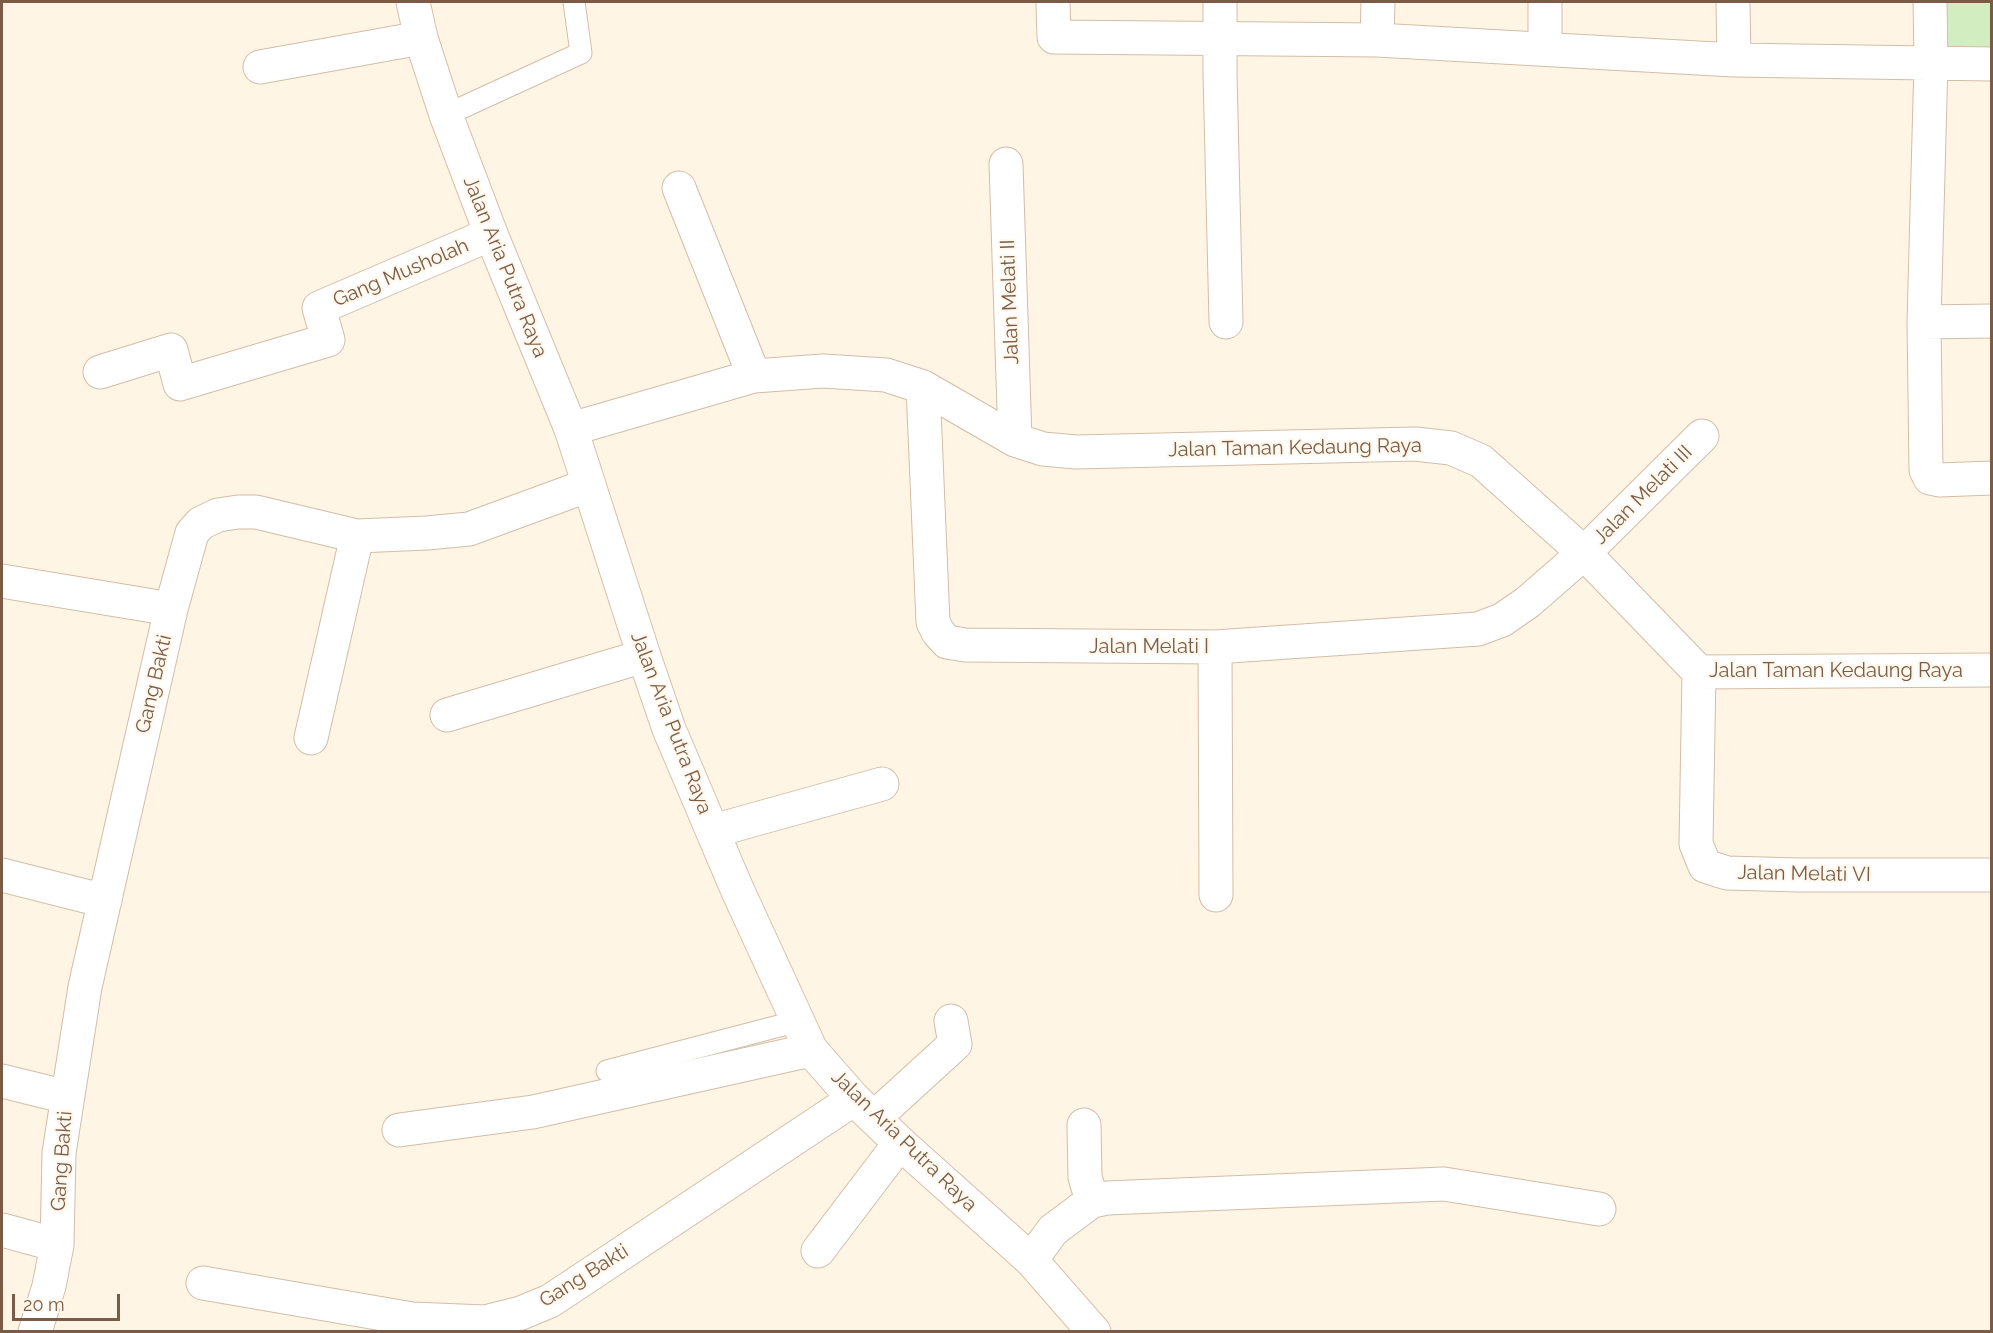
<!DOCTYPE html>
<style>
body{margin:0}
#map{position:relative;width:1993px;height:1333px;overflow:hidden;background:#fff5e4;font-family:Raleway,sans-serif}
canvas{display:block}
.frame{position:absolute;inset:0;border:3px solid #7b5b46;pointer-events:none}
.scale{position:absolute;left:12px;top:1294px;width:108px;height:27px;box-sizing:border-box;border:3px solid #7b5b46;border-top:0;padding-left:8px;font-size:18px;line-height:21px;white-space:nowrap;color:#7b5b46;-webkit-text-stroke:4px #fff8ed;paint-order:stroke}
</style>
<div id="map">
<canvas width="1993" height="1333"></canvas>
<div class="frame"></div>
<div class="scale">20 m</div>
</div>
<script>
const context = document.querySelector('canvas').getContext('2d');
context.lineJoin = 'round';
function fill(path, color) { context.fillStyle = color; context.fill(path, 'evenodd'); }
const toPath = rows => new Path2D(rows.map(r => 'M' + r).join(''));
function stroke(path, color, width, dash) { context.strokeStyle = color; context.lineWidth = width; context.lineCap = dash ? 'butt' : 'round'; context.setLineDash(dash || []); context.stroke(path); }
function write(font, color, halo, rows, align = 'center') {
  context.font = font + ' Raleway,sans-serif'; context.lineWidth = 4.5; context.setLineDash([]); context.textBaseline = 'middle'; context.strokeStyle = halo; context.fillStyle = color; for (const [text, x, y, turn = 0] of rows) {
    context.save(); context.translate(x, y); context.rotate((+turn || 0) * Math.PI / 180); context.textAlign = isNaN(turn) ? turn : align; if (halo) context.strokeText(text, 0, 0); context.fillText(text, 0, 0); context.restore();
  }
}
const green = toPath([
 [1930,2,1991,2,1991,64,1931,62]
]);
const lane = toPath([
 [446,115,581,53,574,2],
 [607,1071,798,1021]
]);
const street = toPath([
 [1053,2,1054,37,1377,40,1734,60,1992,64],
 [1220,2,1220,74,1226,322],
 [1733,2,1734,60],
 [1930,2,1931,62,1924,322,1926,470,1930,478,1939,480,1992,478],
 [1377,40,1378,2],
 [1545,48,1545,2],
 [260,67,421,38],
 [1006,164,1015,440],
 [679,188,754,376],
 [1924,322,1992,321],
 [100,372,171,350,180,384,328,340,319,308,491,234],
 [923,387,933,622,938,632,947,642,965,645,1215,647,1478,629,1502,620,1528,602,1584,553,1702,436],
 [571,429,754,376,823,371,886,375,923,387,1015,440,1043,449,1076,452,1415,444,1451,448,1481,461,1584,553,1699,672,1992,670],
 [2,581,171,609],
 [1215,647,1216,895],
 [1699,672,1696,844,1705,866,1727,873,1799,875,1992,875],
 [447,715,644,656],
 [311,738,357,536],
 [713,831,882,784],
 [2,875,105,901],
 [2,1081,67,1097],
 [874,1118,955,1044,951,1021],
 [1084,1125,1085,1177,1092,1201],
 [399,1130,533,1112,811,1050],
 [2,1230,57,1245],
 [818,1251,900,1143],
 [1031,1260,1053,1230,1092,1201,1107,1198,1444,1184,1599,1209],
 [203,1283,412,1319,485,1322,521,1313,550,1301,854,1099],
 [35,1332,49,1286,57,1245,59,1153,85,987,171,609,192,533,201,523,218,515,238,512,256,512,357,536,427,533,469,529,589,485]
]);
const secondary = toPath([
 [413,2,421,38,446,115,491,234,571,429,644,656,669,729,737,889,811,1050,854,1099,900,1143,1031,1260,1094,1332]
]);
const streetNames = [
 ["Jalan Aria Putra Raya",505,267,68],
 ["Gang Musholah",401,273,-23],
 ["Jalan Melati II",1010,302,-92],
 ["Jalan Taman Kedaung Raya",1295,448,-1],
 ["Jalan Melati III",1643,495,-45],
 ["Jalan Melati I",1149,647],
 ["Jalan Taman Kedaung Raya",1836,671],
 ["Gang Bakti",154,684,-77],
 ["Jalan Aria Putra Raya",671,723,69],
 ["Jalan Melati VI",1804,874,1],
 ["Jalan Aria Putra Raya",904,1141,44],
 ["Gang Bakti",62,1161,-86],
 ["Gang Bakti",584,1276,-32]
];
fill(green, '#d2eec1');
stroke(lane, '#d2bda8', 23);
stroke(street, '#d2bda8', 35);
stroke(secondary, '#d8bfa8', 35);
stroke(lane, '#fff', 21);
stroke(street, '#fff', 33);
stroke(secondary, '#fff', 33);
write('20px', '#7b5b46', '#fff8ed', streetNames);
</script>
